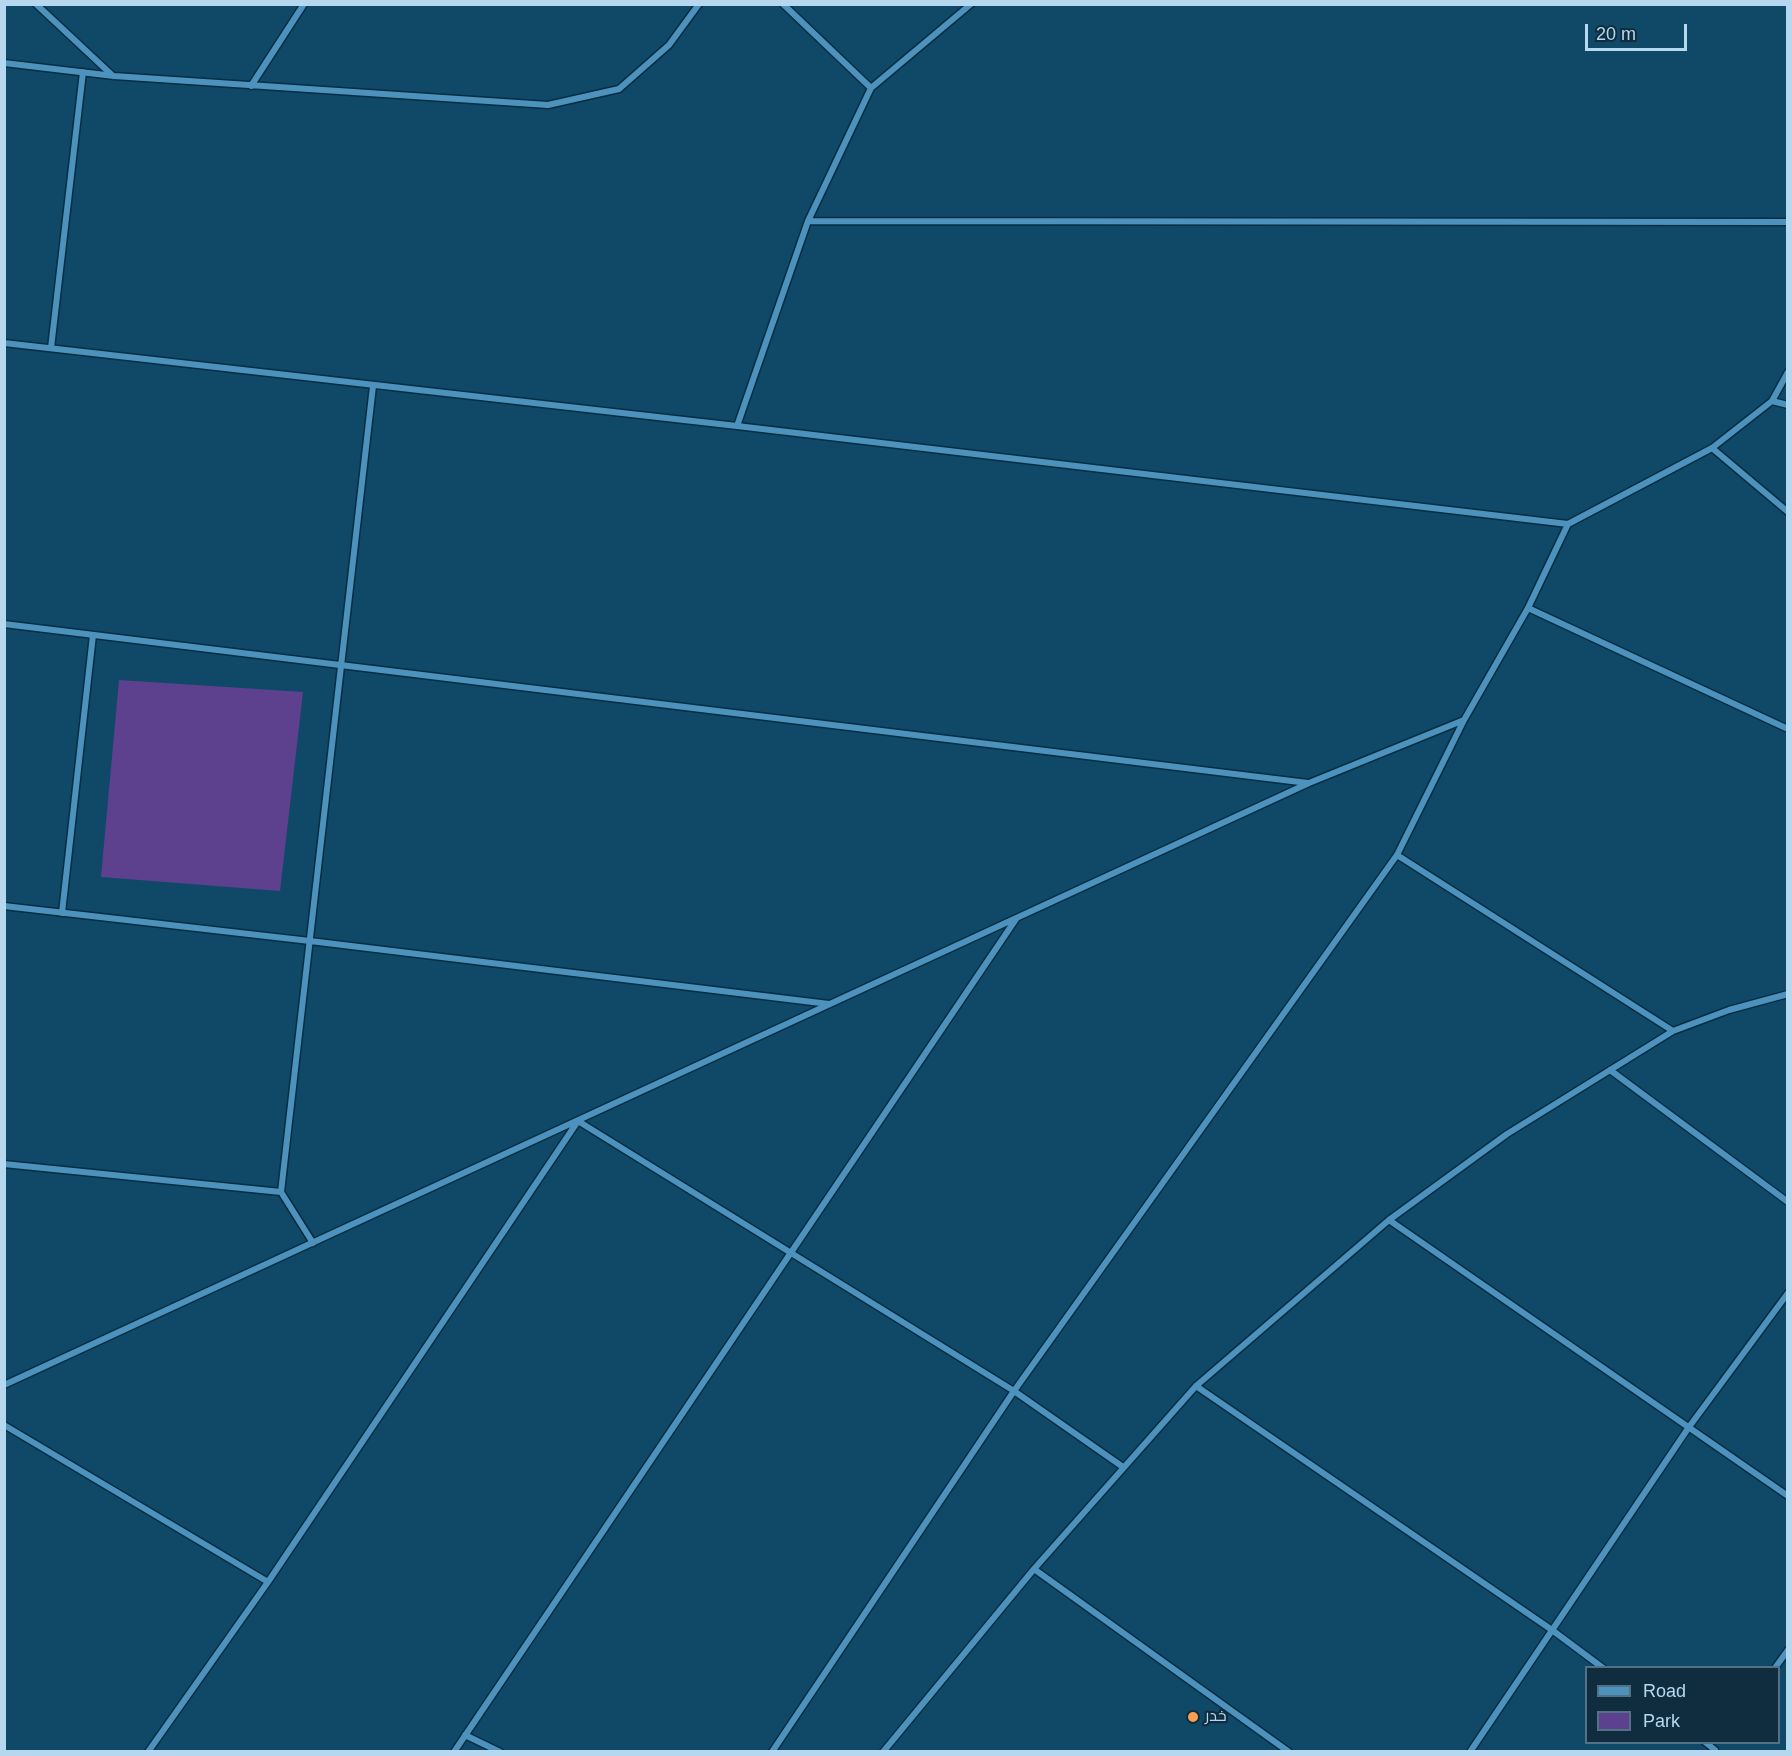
<!DOCTYPE html>
<meta charset="utf-8">
<style>
body{margin:0}
#map{position:relative;width:1792px;height:1756px;overflow:hidden;background:#104967;font-family:Helvetica,sans-serif}
canvas{display:block}
.frame{position:absolute;inset:0;border:6px solid #b6d8ef;pointer-events:none}
.legend{position:absolute;left:1585px;top:1666px;width:195px;height:78px;box-sizing:border-box;background:#102d3f;border:2px solid #527185;margin:0;padding:8px 10px;list-style:none;font-size:18px;color:#b6d8ef}
.legend li{display:flex;align-items:center;gap:12px;height:30px}
.legend b{width:30px;border:2px solid #527185}
.scale{position:absolute;left:1585px;top:24px;width:102px;height:27px;box-sizing:border-box;border:3px solid #b6d8ef;border-top:0;padding-left:8px;font-size:18px;line-height:21px;white-space:nowrap;color:#b6d8ef;-webkit-text-stroke:4px #102d3f;paint-order:stroke}
</style>
<div id="map">
<canvas width="1792" height="1756"></canvas>
<div class="frame"></div>
<ul class="legend">
<li><b style="height:8px;background:#4d92bd"></b>Road</li>
<li><b style="height:16px;background:#5d418f"></b>Park</li>
</ul>
<div class="scale">20 m</div>
</div>
<script>
const context = document.querySelector('canvas').getContext('2d');
context.lineJoin = 'round';
function fill(path, color) { context.fillStyle = color; context.fill(path, 'evenodd'); }
const toPath = rows => new Path2D(rows.map(r => 'M' + r).join(''));
function stroke(path, color, width, dash) { context.strokeStyle = color; context.lineWidth = width; context.lineCap = dash ? 'butt' : 'round'; context.setLineDash(dash || []); context.stroke(path); }
function write(font, color, halo, rows, align = 'center') {
  context.font = font + ' Helvetica,Cairo,sans-serif'; context.lineWidth = 4.5; context.setLineDash([]); context.textBaseline = 'middle'; context.strokeStyle = halo; context.fillStyle = color; for (const [text, x, y, turn = 0] of rows) {
    context.save(); context.translate(x, y); context.rotate((+turn || 0) * Math.PI / 180); context.textAlign = isNaN(turn) ? turn : align; if (halo) context.strokeText(text, 0, 0); context.fillText(text, 0, 0); context.restore();
  }
}
const green = toPath([
 [119,680,303,692,280,891,101,877]
]);
const street = toPath([
 [36,4,113,76],
 [783,4,871,88],
 [4,63,114,76,548,105,619,89,669,45,699,4],
 [251,86,304,4],
 [808,221,1788,222],
 [4,343,737,426,1568,524,1712,448,1772,401,1788,372],
 [51,348,83,72],
 [1772,401,1788,405],
 [737,426,808,221,871,88,971,4],
 [1712,448,1788,512],
 [1528,608,1788,729],
 [4,624,1308,783],
 [1397,855,1673,1031],
 [4,906,310,941,829,1004],
 [62,913,93,635],
 [1610,1070,1788,1202],
 [4,1164,281,1192],
 [1389,1220,1788,1496],
 [313,1243,281,1192,373,386],
 [4,1385,1309,783,1464,720],
 [1196,1386,1552,1630,1603,1668],
 [4,1425,268,1582],
 [1034,1569,1289,1752],
 [1775,1668,1788,1650],
 [465,1735,500,1752],
 [1705,1742,1715,1750],
 [148,1752,268,1582,578,1121,1014,1391,1123,1467],
 [454,1752,1016,919],
 [772,1752,1014,1391,1397,855,1464,720,1528,608,1568,524],
 [883,1752,1034,1569,1196,1386,1389,1220,1507,1134,1673,1031,1729,1010,1788,994],
 [1470,1752,1689,1427,1788,1293]
]);
const markers = [
 [1193,1717,6,"#fb9e51"]
];
const poiNames = [
 ["خدر",1205,1717]
];
fill(green, '#5d418f');
stroke(street, '#062e43', 9);
stroke(street, '#4d92bd', 6);
for (const [x, y, r, color] of markers) { const dot = new Path2D(); dot.arc(x, y, r, 0, 2 * Math.PI); context.fillStyle = color; context.fill(dot); stroke(dot, '#102d3f', 2); }
write('16px', '#b6d8ef', '#102d3f', poiNames, 'left');
</script>
